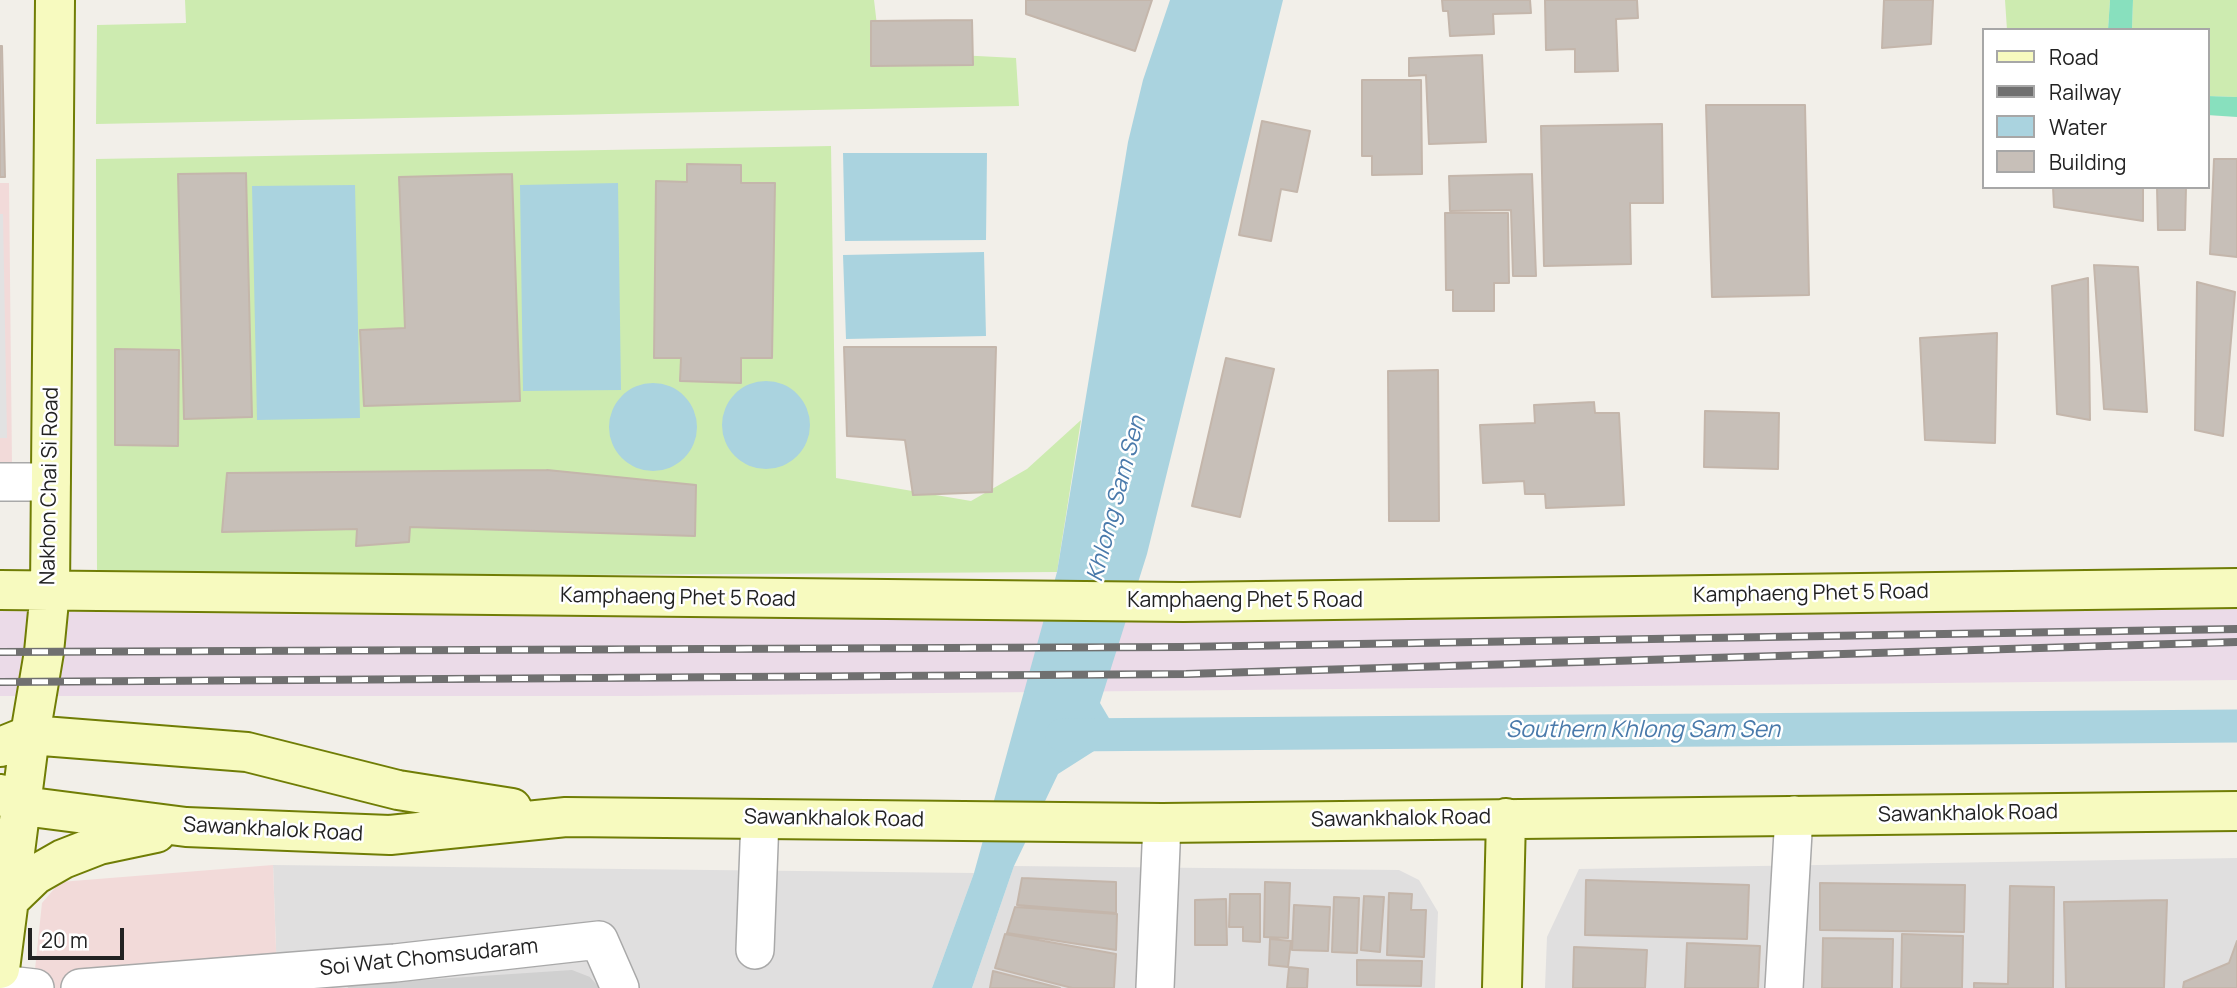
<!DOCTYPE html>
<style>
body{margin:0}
#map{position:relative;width:2237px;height:988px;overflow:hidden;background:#f2efe9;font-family:Manrope,sans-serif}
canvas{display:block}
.legend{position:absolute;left:1982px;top:28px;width:228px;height:161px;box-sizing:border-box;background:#fff;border:2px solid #a7a7a7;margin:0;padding:9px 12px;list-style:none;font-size:21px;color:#222}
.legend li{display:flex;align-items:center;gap:14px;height:35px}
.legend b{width:35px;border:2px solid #a7a7a7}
.scale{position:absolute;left:28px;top:928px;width:96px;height:32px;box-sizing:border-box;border:4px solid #222;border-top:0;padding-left:9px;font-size:21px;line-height:24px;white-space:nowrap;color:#222;-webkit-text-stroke:5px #fff;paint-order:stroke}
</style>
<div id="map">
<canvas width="2237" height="988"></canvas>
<ul class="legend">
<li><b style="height:9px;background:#f7fabf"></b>Road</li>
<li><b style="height:9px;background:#707070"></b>Railway</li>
<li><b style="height:19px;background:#aad3df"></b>Water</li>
<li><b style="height:19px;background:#c7bfb8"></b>Building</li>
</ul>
<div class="scale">20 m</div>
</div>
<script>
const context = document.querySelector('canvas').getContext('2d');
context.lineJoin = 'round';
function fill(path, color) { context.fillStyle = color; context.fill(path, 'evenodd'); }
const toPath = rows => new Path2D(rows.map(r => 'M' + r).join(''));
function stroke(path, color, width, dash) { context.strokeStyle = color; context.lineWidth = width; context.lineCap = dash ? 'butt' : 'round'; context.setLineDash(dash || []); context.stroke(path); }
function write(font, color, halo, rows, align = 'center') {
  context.font = font + ' Manrope,sans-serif'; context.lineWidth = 5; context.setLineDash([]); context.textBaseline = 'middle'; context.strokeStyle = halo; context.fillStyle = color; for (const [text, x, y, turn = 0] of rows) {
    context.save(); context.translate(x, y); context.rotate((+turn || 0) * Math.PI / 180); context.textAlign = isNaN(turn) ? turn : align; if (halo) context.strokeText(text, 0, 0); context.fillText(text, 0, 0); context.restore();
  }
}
const residential = toPath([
 [2237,858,2237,988,1545,988,1547,937,1579,869],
 [273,865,974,873,932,988,600,988,590,977,346,986,348,988,193,988,277,976],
 [1014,866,1399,870,1419,880,1438,912,1435,988,972,988]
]);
const commercial = toPath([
 [0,183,9,183,12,465,0,466],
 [273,865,277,977,193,988,33,988,42,903,60,882]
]);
const industrial = toPath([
 [2237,603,2237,680,639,696,0,696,0,611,343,615]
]);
const religious = toPath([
 [572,970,590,977,600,988,348,988,346,985]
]);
const grass = toPath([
 [185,0,874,0,880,51,1016,58,1019,106,96,124,97,25,186,23],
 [2005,0,2110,0,2108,30,2007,30],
 [2133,0,2237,0,2237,97,2207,96,2207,30,2132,30],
 [831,146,836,478,971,501,1027,469,1081,420,1057,572,97,578,96,159]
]);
const pitch = toPath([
 [2110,0,2133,0,2132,30,2108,30],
 [2207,96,2237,97,2237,117,2207,115]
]);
const parking = toPath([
 [0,214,3,214,7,438,0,438]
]);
const water = toPath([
 [1170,0,1283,0,1147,554,1100,703,1113,725,1102,746,1058,774,1014,866,972,988,932,988,974,873,1057,572,1128,142,1143,80],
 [987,153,986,240,845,241,843,153],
 [618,183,621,390,523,391,520,185],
 [355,185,360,418,257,420,252,186],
 [984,252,986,336,846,339,843,255],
 '722 425a44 44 0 1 1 88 0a44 44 0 1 1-88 0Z',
 '609 427a44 44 0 1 1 88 0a44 44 0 1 1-88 0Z'
]);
const canal = toPath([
 [1062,735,2237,726]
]);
const building = toPath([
 [1026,0,1152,0,1135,51,1026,14,1026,0],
 [1442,0,1530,0,1531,13,1493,14,1494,34,1450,36,1448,11,1443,11,1442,0],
 [1545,0,1637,0,1638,18,1616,19,1618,71,1575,72,1575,49,1546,50,1545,0],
 [1884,0,1933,0,1931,44,1882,48,1884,0],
 [972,20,973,65,871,66,871,21,972,20],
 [0,46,2,46,5,177,0,177,0,46],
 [1482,55,1486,142,1429,144,1426,75,1409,76,1409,58,1482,55],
 [1362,80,1421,80,1422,174,1372,175,1372,156,1362,156,1362,80],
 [1706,105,1805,105,1809,295,1712,297,1706,105],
 [1262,121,1310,131,1297,192,1281,189,1271,241,1239,235,1262,121],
 [1662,124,1663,203,1630,203,1631,264,1544,266,1541,126,1662,124],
 [2214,159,2237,159,2237,257,2210,254,2214,159],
 [687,164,741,165,741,183,775,183,772,358,741,358,741,383,680,381,681,358,654,358,656,181,687,182,687,164],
 [246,173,252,417,184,419,178,174,246,173],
 [512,174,520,401,364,406,360,330,405,328,399,177,512,174],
 [1532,174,1536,276,1513,276,1511,210,1450,211,1449,176,1532,174],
 [2053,187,2143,187,2143,221,2054,207,2053,187],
 [2157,187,2186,187,2185,230,2158,230,2157,187],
 [1445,213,1508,213,1509,283,1494,283,1494,311,1453,311,1453,290,1446,290,1445,213],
 [2094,265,2138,267,2147,412,2104,409,2094,265],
 [2088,278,2090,420,2057,414,2052,286,2088,278],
 [2197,282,2235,292,2223,436,2195,430,2197,282],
 [1997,333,1995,443,1925,440,1920,338,1997,333],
 [844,347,996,347,992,492,913,495,905,440,847,436,844,347],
 [115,349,179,350,178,446,115,445,115,349],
 [1226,358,1274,369,1240,517,1192,506,1226,358],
 [1438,370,1439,521,1389,521,1388,371,1438,370],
 [1594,402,1595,413,1619,413,1624,505,1546,508,1545,494,1525,494,1524,481,1483,483,1480,425,1535,423,1534,405,1594,402],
 [1705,411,1779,413,1778,469,1704,467,1705,411],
 [547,470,696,485,695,536,410,527,409,542,356,546,357,529,222,532,227,473,547,470],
 [1022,878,1116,882,1116,913,1017,905,1022,878],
 [1586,880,1749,885,1747,939,1585,935,1586,880],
 [1265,882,1290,883,1288,938,1264,937,1265,882],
 [1820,883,1965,885,1964,932,1820,930,1820,883],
 [2010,886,2054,887,2053,988,1974,988,1974,983,2008,984,2010,886],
 [1389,893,1412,894,1411,910,1426,910,1424,957,1387,955,1389,893],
 [1230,894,1260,894,1260,942,1243,941,1243,927,1229,927,1230,894],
 [1364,896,1384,897,1380,952,1361,950,1364,896],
 [1334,897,1359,898,1357,953,1332,952,1334,897],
 [1226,899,1227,945,1195,945,1195,900,1226,899],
 [2167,900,2164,988,2066,988,2064,902,2167,900],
 [1294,905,1330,907,1328,951,1292,950,1294,905],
 [1015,907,1117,914,1116,950,1007,933,1015,907],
 [1005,934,1116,954,1114,988,1072,988,995,968,1005,934],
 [1902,934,1963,936,1962,988,1901,988,1902,934],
 [1823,938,1893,939,1892,988,1822,988,1823,938],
 [1270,939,1291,941,1288,967,1269,965,1270,939],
 [2237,941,2237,988,2183,988,2184,982,2229,963,2237,941],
 [1687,943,1760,946,1758,988,1685,988,1687,943],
 [1574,947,1647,950,1645,988,1573,988,1574,947],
 [1357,960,1422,961,1421,986,1357,985,1357,960],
 [1289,967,1308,969,1307,988,1287,988,1289,967],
 [993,971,1060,988,990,988,993,971]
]);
const street = toPath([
 [0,482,51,482],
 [755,950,760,819],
 [0,984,35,988],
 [80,988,395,963,599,940,620,988],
 [1155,988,1162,823],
 [1784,988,1794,815]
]);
const secondary = toPath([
 [0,590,1183,602,2237,588],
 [0,747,30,735,247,752,398,790,512,808],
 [0,794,23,806,186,827,390,835,566,817,1162,823,2237,811],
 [9,900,35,875,63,859,99,845,156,833],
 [0,969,30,735,44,652,50,591,55,0],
 [1502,988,1506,818]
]);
const rail = toPath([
 [0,652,1182,647,2237,629],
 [0,682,1186,674,2237,642]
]);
const streetNames = [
 ["Nakhon Chai Si Road",50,486,-89],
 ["Kamphaeng Phet 5 Road",1811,594,-1],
 ["Kamphaeng Phet 5 Road",678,598,1],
 ["Kamphaeng Phet 5 Road",1245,601],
 ["Sawankhalok Road",1968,814,-1],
 ["Sawankhalok Road",834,819,1],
 ["Sawankhalok Road",1401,819,-1],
 ["Sawankhalok Road",273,830,3],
 ["Soi Wat Chomsudaram",429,958,-6]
];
const waterNames = [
 ["Khlong Sam Sen",1117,499,-75],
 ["Southern Khlong Sam Sen",1643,731]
];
fill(residential, '#e0dfdf');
fill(commercial, '#f2dad9');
fill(industrial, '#ebdbe8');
fill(religious, '#d0d0d0');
fill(grass, '#cdebb0');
fill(pitch, '#88e0be');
fill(parking, '#e2e2e2');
fill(water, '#aad3df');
stroke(canal, '#aad3df', 33);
fill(building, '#c7bfb8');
stroke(building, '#c4b6ab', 2);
stroke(street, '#a9a9a9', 40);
stroke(secondary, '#707d05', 42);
stroke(street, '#fff', 37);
stroke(secondary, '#f7fabf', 38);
stroke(rail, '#707070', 8);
stroke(rail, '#fff', 5, [16]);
write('21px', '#222', '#fff', streetNames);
write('italic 23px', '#4a7aab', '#fff', waterNames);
</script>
